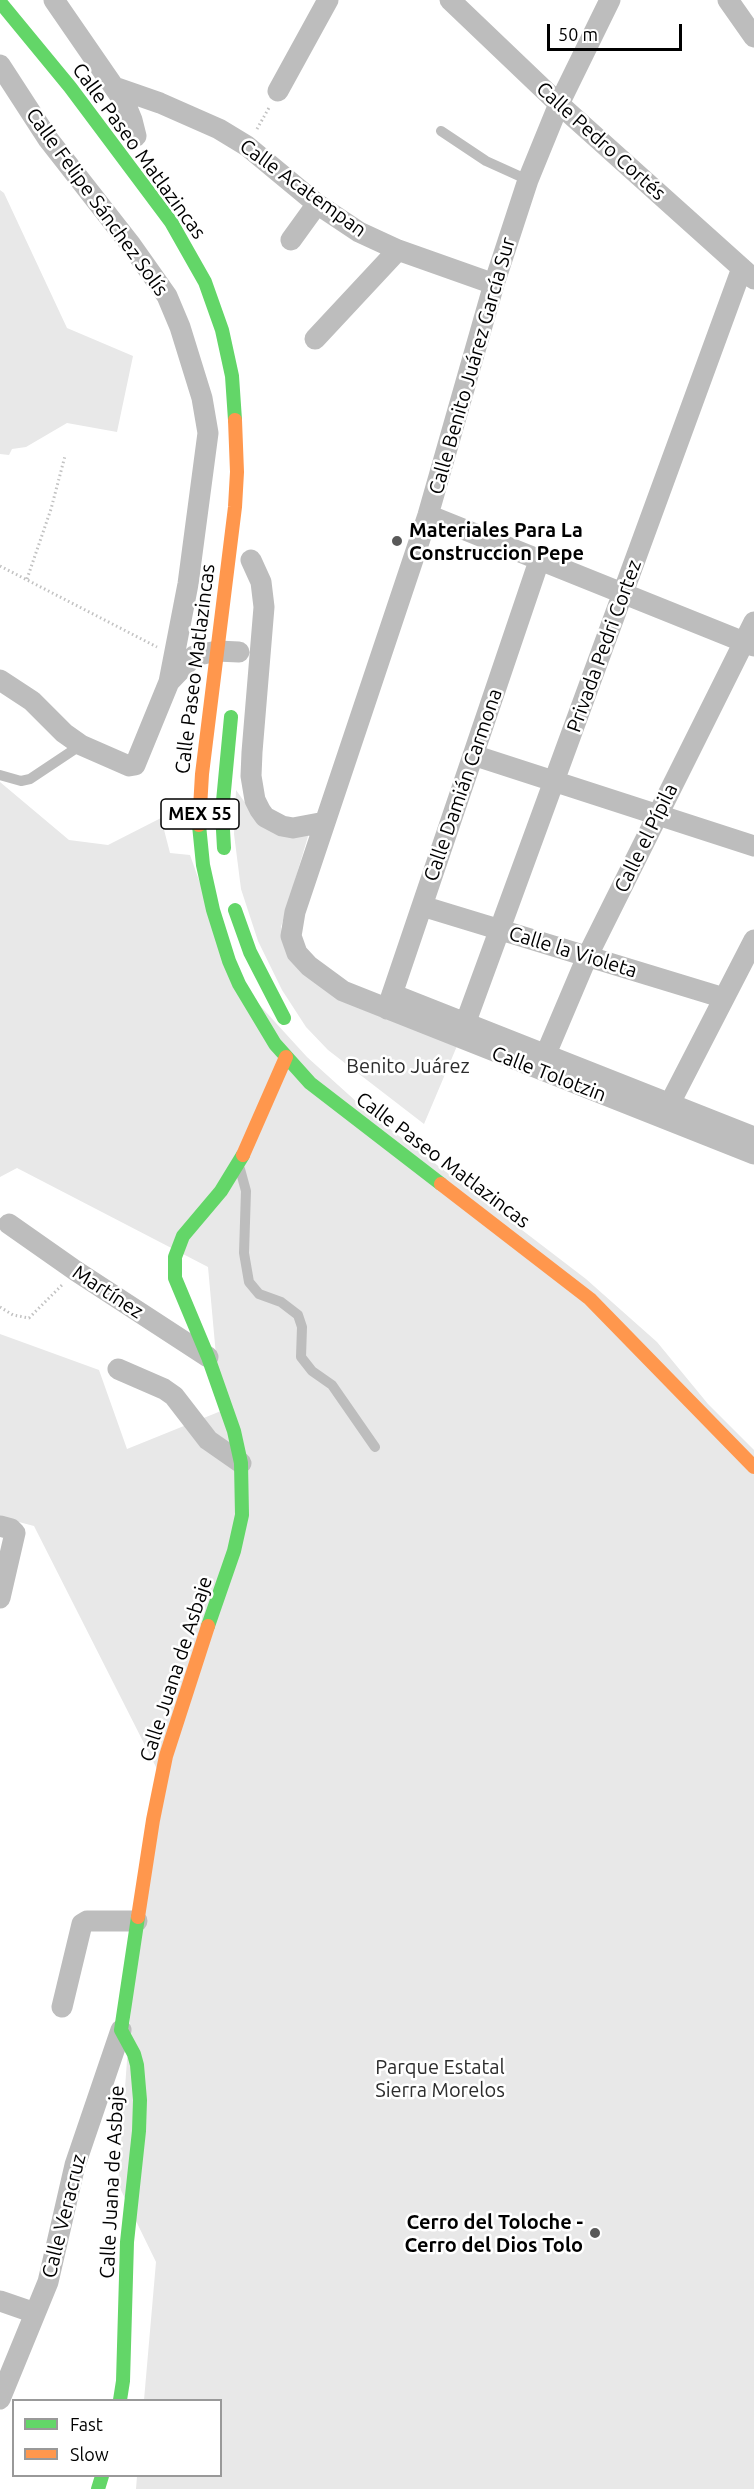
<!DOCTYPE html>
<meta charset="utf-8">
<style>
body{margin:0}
#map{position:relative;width:754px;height:2489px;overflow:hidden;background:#fff;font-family:Ubuntu,sans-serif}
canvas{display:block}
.legend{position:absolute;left:12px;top:2399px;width:210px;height:78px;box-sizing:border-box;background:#fff;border:2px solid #999;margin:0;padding:8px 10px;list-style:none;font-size:18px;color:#000}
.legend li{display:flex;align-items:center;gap:12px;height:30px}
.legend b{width:30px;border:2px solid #999}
.scale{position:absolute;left:547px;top:24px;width:135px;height:27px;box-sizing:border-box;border:3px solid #000;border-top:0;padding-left:8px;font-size:18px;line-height:21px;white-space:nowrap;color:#000;-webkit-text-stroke:4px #fff;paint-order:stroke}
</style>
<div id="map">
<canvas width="754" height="2489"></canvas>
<ul class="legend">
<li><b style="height:8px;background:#63d668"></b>Fast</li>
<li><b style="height:8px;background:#ff974d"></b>Slow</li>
</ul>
<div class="scale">50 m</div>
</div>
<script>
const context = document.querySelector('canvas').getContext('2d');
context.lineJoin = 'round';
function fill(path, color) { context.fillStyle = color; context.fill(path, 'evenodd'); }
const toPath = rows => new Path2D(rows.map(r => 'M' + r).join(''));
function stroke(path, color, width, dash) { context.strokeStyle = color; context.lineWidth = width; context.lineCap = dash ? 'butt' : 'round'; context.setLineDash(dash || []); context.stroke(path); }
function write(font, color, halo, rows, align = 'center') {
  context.font = font + ' Ubuntu,sans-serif'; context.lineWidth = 5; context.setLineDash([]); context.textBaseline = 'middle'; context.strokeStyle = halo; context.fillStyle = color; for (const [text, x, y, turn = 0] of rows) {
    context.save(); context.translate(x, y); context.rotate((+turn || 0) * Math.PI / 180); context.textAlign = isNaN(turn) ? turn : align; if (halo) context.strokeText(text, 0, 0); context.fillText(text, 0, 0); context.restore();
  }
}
const green = toPath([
 [0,190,4,193,67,328,133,356,117,432,67,423,26,447,12,449,9,455,0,454],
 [0,782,69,840,108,845,161,818,170,853,190,855,233,976,307,1057,369,1113,586,1279,657,1342,708,1404,754,1450,754,2489,136,2489,137,2476,220,2476,220,2400,144,2400,156,2262,118,2184,137,1923,157,1769,34,1526,0,1517,0,1334,99,1370,127,1449,221,1411,208,1267,17,1168,0,1177],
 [236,790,256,818,273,833,289,835,309,833,281,927,285,946,457,1046,424,1124,328,1050,306,1027,282,990,258,941,241,889,234,834]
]);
const path = toPath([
 [257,129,270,106],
 [0,566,157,647],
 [27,579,51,509,65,456],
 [0,1307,13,1315,29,1318,63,1284]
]);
const lane = toPath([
 [441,131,486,161,528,180],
 [0,775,21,781,30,779,81,745],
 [240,1169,246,1191,244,1253,249,1282,259,1294,281,1302,298,1315,302,1327,301,1357,312,1371,332,1385,375,1447]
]);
const street = toPath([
 [54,0,125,103,132,120,136,136],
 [450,0,559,104,754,279],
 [610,0,559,104,528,180,494,284,428,515,295,912,291,936,297,953,309,966,343,991,754,1154],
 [728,0,754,37],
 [0,65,48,139,131,245,167,296,180,327,202,398,208,433,188,584,169,682,135,765,129,766,81,745,64,733,32,701,0,680],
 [114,87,160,103,219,129,247,146,317,204,359,232,398,250,494,284],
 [278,91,328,0],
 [291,240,317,204],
 [315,339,398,250],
 [428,515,754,646],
 [251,560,261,582,264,607,252,752,251,776,255,800,260,810,265,817,282,826,293,828,325,822],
 [170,681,194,656,217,651,239,652],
 [473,755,754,846],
 [422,906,724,998],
 [392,994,754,1137],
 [387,1009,539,561],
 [465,1024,742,268],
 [545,1056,587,957,754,622],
 [669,1105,754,940],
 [9,1224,76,1271,208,1357],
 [118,1369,164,1389,174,1396,208,1440,241,1463],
 [0,1526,11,1529,15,1533,0,1598],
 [62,2007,82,1924,87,1921,137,1921],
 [0,2301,35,2313],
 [0,2399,48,2282,75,2165,121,2030]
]);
const fast = toPath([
 [0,2,70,87,171,222,205,282,222,330,232,376,235,420],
 [199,825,203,865,213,910,229,961,239,984,275,1044,310,1083,441,1184],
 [224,848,222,812,231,717],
 [235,910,250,952,284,1018],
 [208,1626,234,1551,242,1515,241,1463,234,1431,208,1357,175,1278,175,1257,183,1236,221,1191,243,1155],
 [120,2400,123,2381,127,2242,139,2131,140,2100,137,2065,134,2054,121,2030,138,1917],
 [98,2489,102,2476]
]);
const slow = toPath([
 [199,825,202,774,235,507,237,472,235,420],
 [243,1155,286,1057],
 [441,1184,590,1299,754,1467],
 [138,1917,153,1820,166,1756,208,1626]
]);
const markers = [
 [397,541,6,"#595959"],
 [595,2233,6,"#595959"]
];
const shields = [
 [200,814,78]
];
const shieldNames = [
 ["MEX 55",200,814]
];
const streetNames = [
 ["Calle Pedro Cortés",601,141,42],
 ["Calle Paseo Matlazincas",139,151,54],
 ["Calle Acatempan",303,188,36],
 ["Calle Felipe Sánchez Solís",97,202,54],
 ["Calle Benito Juárez García Sur",472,366,-74],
 ["Privada Pedri Cortez",604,646,-70],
 ["Calle Paseo Matlazincas",195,669,-83],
 ["Calle Damián Carmona",463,785,-71],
 ["Calle el Pípila",646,838,-64],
 ["Calle la Violeta",573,952,17],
 ["Calle Tolotzin",549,1074,21],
 ["Calle Paseo Matlazincas",443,1160,37],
 ["Martínez",108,1292,33],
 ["Calle Juana de Asbaje",176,1669,-72],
 ["Calle Juana de Asbaje",112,2182,-87],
 ["Calle Veracruz",64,2216,-76]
];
const poiNames = [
 ["Materiales Para La",409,530],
 ["Construccion Pepe",409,553],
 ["Cerro del Toloche -",583,2222,"right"],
 ["Cerro del Dios Tolo",583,2245,"right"]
];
const parkNames = [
 ["Benito Juárez",408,1066],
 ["Parque Estatal",440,2067],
 ["Sierra Morelos",440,2090]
];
fill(green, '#e8e8e8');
stroke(path, '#c2c2c2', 3, [1.5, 3]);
stroke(lane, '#bdbdbd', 10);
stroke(street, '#bdbdbd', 21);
stroke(fast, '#63d668', 14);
stroke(slow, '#ff974d', 14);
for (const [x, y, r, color] of markers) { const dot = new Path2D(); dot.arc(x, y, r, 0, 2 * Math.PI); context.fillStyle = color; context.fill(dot); stroke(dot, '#fff', 2); }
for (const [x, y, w] of shields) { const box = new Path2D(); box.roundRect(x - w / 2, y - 15, w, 30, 4.5); context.fillStyle = '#fff'; context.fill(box); stroke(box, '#000', 1.5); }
write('bold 18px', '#000', null, shieldNames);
write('20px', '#000', '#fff', streetNames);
write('bold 20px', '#000', '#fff', poiNames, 'left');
write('20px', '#2c2c2c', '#fff', parkNames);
</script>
